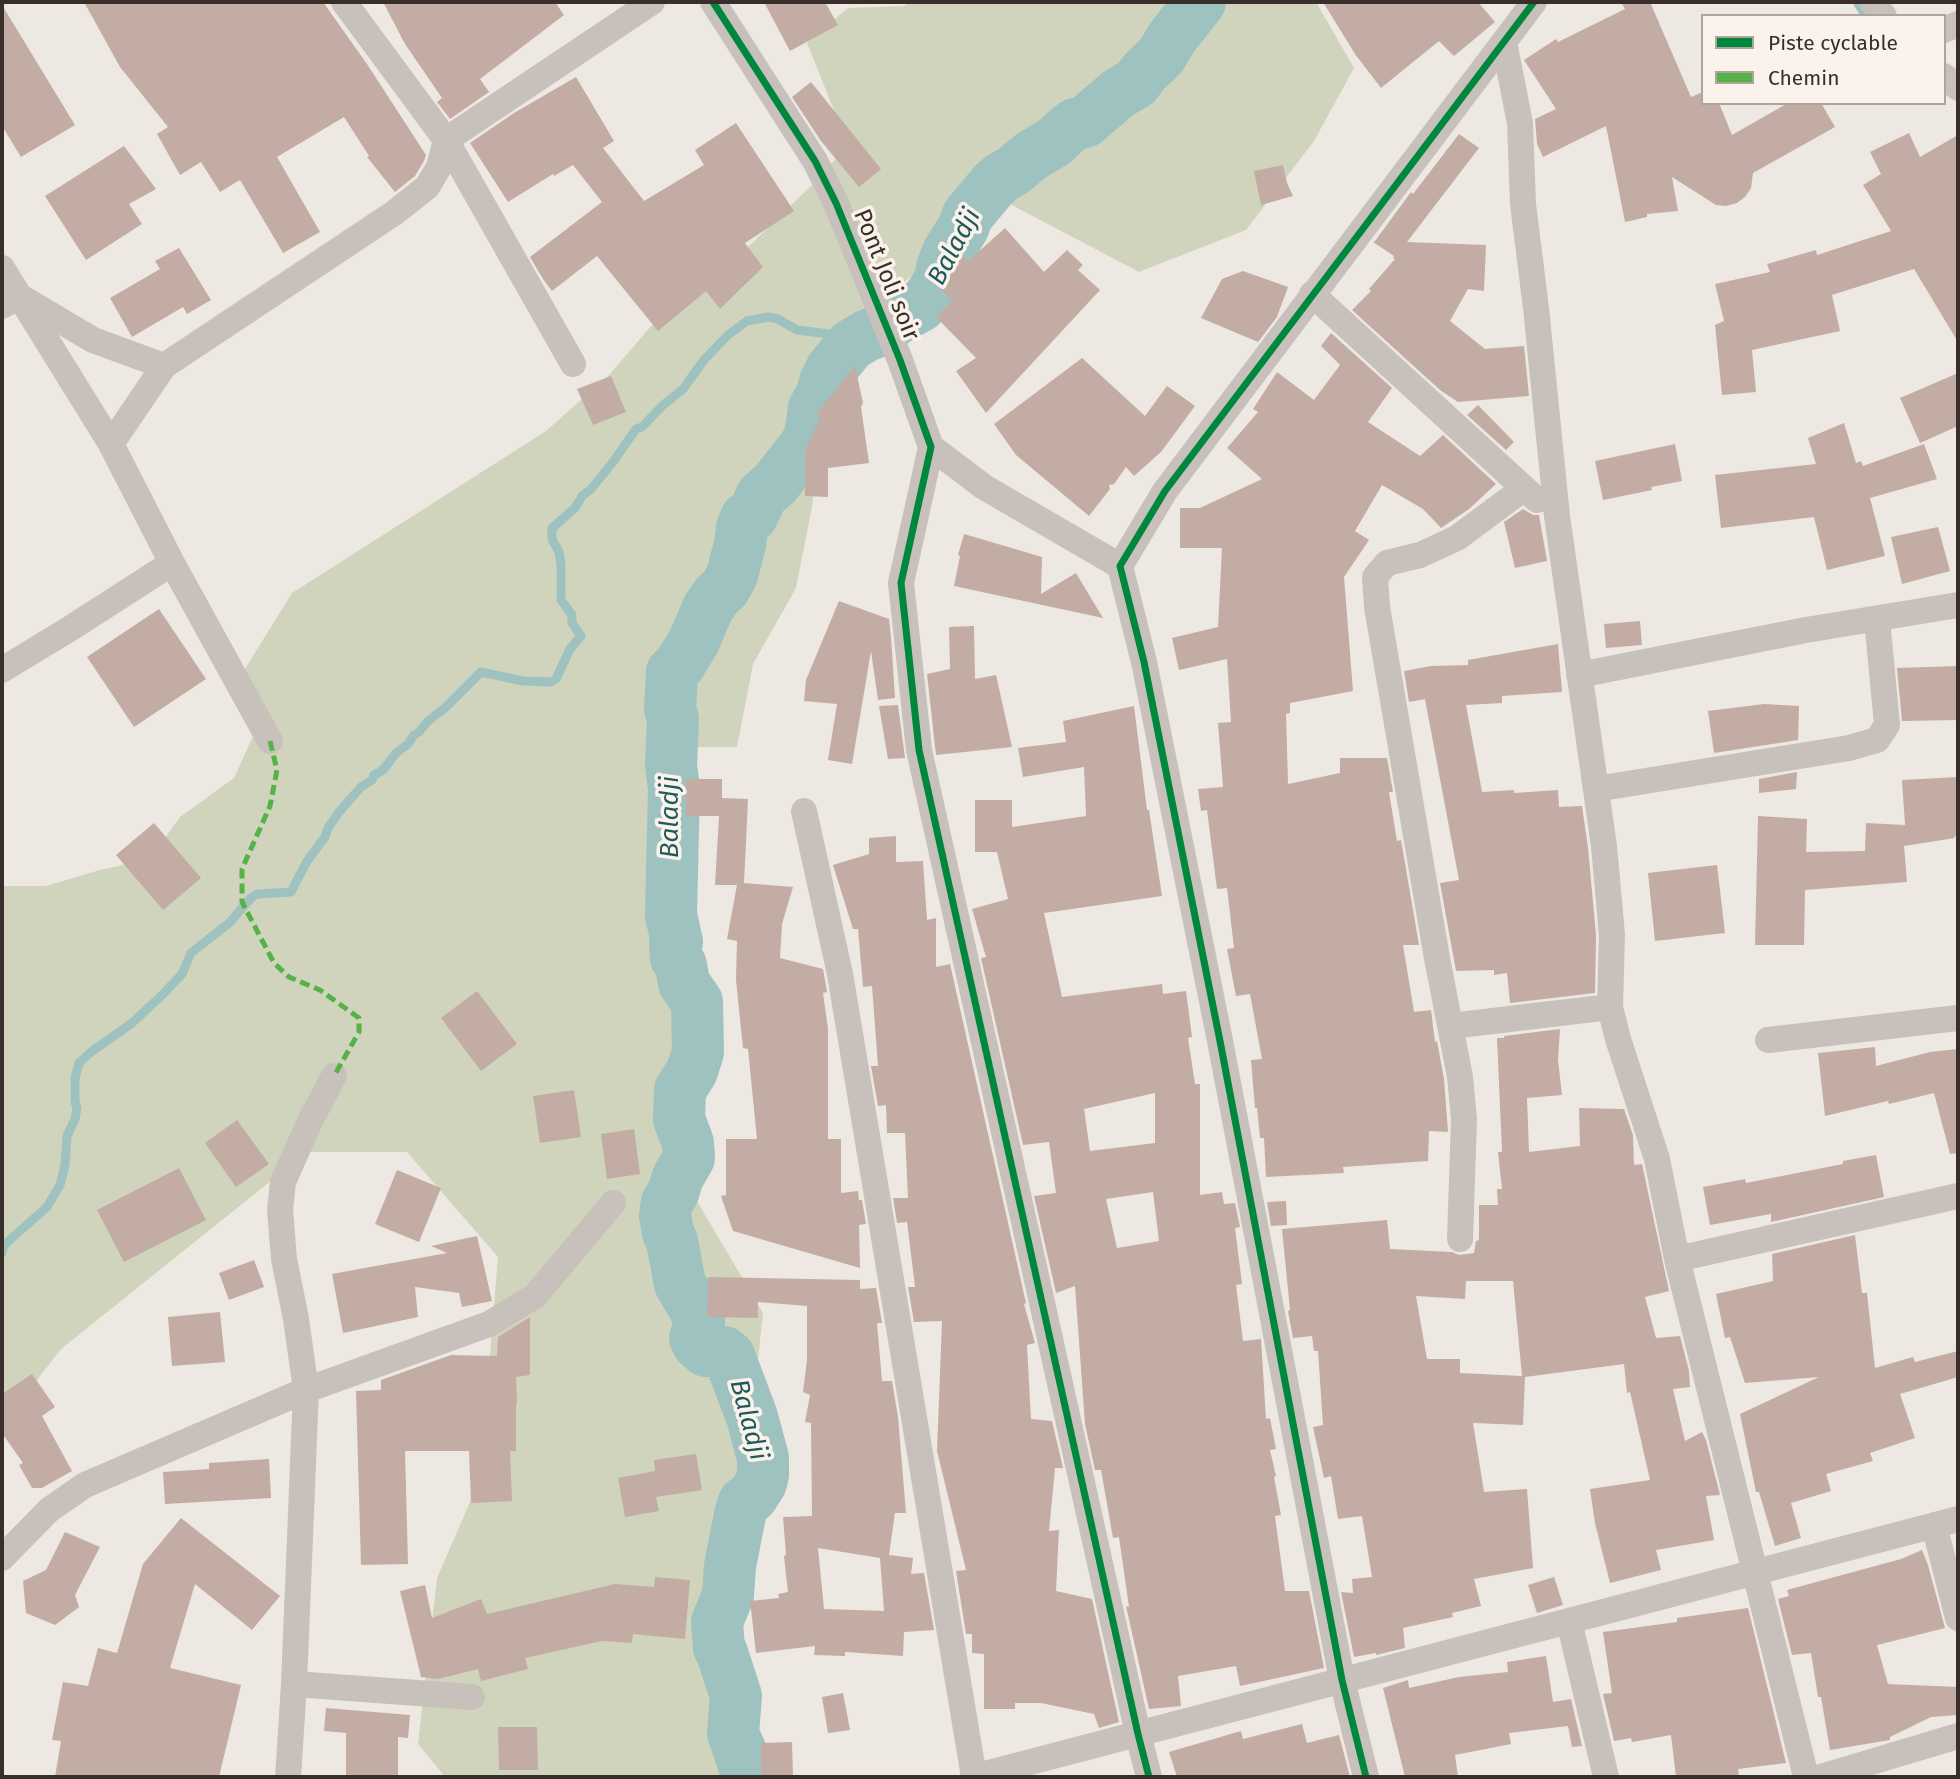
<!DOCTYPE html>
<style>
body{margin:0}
#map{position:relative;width:1960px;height:1779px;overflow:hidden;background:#eee8e3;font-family:"Fira Sans",sans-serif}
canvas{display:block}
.frame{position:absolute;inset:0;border:4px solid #392e29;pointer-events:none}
.legend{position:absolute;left:1701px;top:14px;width:245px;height:91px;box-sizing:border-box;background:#fbf3eb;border:2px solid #ada49d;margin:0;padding:9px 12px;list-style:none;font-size:21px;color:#392e29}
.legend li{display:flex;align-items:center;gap:14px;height:35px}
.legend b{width:35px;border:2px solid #ada49d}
</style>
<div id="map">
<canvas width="1960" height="1779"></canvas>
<div class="frame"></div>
<ul class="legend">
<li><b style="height:9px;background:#00873e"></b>Piste cyclable</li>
<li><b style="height:9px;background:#56b246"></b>Chemin</li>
</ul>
</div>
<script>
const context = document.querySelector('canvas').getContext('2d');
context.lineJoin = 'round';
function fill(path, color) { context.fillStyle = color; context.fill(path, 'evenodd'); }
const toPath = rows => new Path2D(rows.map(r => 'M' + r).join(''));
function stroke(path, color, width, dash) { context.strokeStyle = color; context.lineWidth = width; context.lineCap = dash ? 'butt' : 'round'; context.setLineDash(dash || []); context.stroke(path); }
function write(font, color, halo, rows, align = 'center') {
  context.font = font + ' "Fira Sans",sans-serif'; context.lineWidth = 7; context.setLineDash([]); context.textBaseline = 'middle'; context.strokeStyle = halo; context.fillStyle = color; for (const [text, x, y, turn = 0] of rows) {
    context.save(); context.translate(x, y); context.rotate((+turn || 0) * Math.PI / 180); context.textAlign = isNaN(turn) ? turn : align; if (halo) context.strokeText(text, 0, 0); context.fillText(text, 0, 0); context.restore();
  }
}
const green = toPath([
 [910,2,1316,2,1354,68,1314,141,1246,230,1139,272,989,193,963,212,921,266,844,342,820,428,812,507,796,588,753,664,737,747,687,747,673,812,696,968,715,1060,700,1089,678,1169,763,1313,745,1479,737,1721,750,1777,445,1777,418,1744,437,1578,480,1479,498,1257,407,1152,307,1152,61,1349,2,1425,2,886,46,886,100,870,150,859,180,817,234,778,255,732,243,672,292,593,546,431,609,375,665,310,710,284,813,184,848,145,807,43,848,8,904,6]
]);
const stream = toPath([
 [1857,2,1866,16],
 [2,1253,4,1245,47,1207,60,1185,65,1165,67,1136,75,1119,77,1108,75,1102,75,1078,79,1063,91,1052,132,1023,162,995,182,974,191,953,229,923,252,897,257,894,291,892,307,861,325,837,328,828,339,812,361,787,372,780,374,775,383,770,396,753,408,744,414,735,419,732,428,721,446,707,481,672,523,681,551,682,556,679,570,649,581,636,572,623,572,615,561,600,561,564,559,552,552,539,552,528,575,508,582,496,591,489,613,462,636,429,642,427,662,406,683,389,704,360,728,335,747,321,769,317,778,319,797,330,829,334,834,339,851,345]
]);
const river = toPath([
 [746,1777,746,1772,737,1744,742,1757,743,1756,733,1734,736,1696,722,1653,719,1648,717,1622,728,1595,730,1566,740,1515,744,1502,752,1497,761,1483,763,1475,763,1458,752,1417,729,1356,724,1352,706,1351,698,1344,695,1338,699,1326,699,1319,696,1311,680,1284,672,1241,668,1233,665,1215,667,1202,673,1193,678,1177,689,1158,688,1143,679,1119,680,1090,692,1071,698,1052,697,1002,684,983,681,965,676,958,675,943,677,942,671,915,674,788,671,765,673,719,670,709,672,672,680,664,694,641,708,608,717,595,725,588,732,575,740,544,742,528,746,518,752,516,762,495,775,484,807,443,811,430,814,408,821,396,825,382,832,368,851,345,866,336,886,328,895,320,919,307,928,299,941,278,942,268,948,252,963,228,968,215,993,185,1002,177,1013,171,1031,156,1054,142,1067,130,1075,124,1085,122,1119,93,1136,83,1145,71,1161,56,1171,39,1200,2]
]);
const building = toPath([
 [84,2,323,2,367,64,426,155,424,161,415,176,395,192,367,157,369,156,344,117,277,157,320,232,283,253,240,180,220,192,201,162,180,175,157,134,168,127,120,67],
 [383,2,555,2,564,15,480,79,489,92,450,119,437,102,442,98,405,44],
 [764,2,825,2,838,25,790,51],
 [1323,2,1478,2,1495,22,1454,56,1439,41,1381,88,1355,54],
 [1621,2,1650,2,1691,97,1703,92,1703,103,1719,103,1732,135,1788,103,1821,103,1835,127,1753,173,1751,188,1745,197,1737,203,1726,206,1716,205,1672,177,1678,211,1647,214,1647,217,1625,222,1606,126,1543,157,1537,144,1535,119,1556,109,1524,60,1556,39,1558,42,1625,9],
 [2,5,75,125,21,157,2,126],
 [576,77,614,141,603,148,644,201,704,165,695,150,736,123,794,211,745,243,763,267,720,309,706,291,658,331,597,256,552,291,543,279,530,257,602,202,573,165,554,176,553,174,508,202,470,143,514,113],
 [811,82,881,169,859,187,821,141,792,97],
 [1909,133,1920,157,1958,135,1958,342,1914,269,1832,295,1840,331,1752,350,1756,392,1722,395,1715,325,1724,321,1715,284,1770,272,1767,264,1816,250,1817,255,1891,231,1863,185,1881,174,1870,152],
 [1459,134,1479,148,1407,242,1486,245,1484,291,1468,289,1450,321,1485,349,1524,346,1529,396,1458,402,1440,390,1352,310,1371,291,1369,289,1395,259,1393,258,1394,256,1373,242,1375,241,1411,192,1413,194],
 [124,146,156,189,129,204,142,224,86,260,45,196],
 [1283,165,1287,183,1293,196,1261,205,1254,171],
 [1005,228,1044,272,1067,250,1083,265,1078,270,1100,290,986,413,956,371,976,358,936,317,953,300,932,282,960,253,968,261],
 [179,248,211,300,187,314,183,307,132,337,110,298,160,269,155,261],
 [1243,271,1288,287,1277,317,1258,342,1201,318,1222,279],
 [1331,333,1392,388,1368,422,1420,456,1443,435,1496,484,1469,509,1441,528,1423,509,1382,485,1355,531,1369,540,1344,577,1353,691,1290,703,1290,713,1286,714,1288,784,1340,773,1340,758,1387,758,1393,792,1389,792,1397,841,1401,840,1419,945,1403,945,1414,1012,1431,1010,1435,1042,1437,1041,1444,1079,1448,1132,1429,1131,1428,1161,1343,1167,1344,1173,1266,1177,1264,1138,1260,1138,1257,1108,1255,1108,1251,1060,1262,1059,1250,994,1236,996,1227,949,1234,948,1227,888,1217,889,1207,810,1201,811,1198,789,1223,787,1218,723,1231,722,1227,659,1179,670,1172,638,1218,627,1222,548,1180,548,1180,508,1200,508,1262,479,1227,448,1258,412,1253,409,1277,372,1314,400,1340,365,1321,346],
 [1082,358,1145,416,1167,386,1195,406,1161,452,1134,476,1126,467,1114,484,1109,485,1110,489,1089,516,1016,455,994,424],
 [855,366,863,403,861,407,869,463,828,468,828,497,805,496,805,452,820,417,816,414],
 [1958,373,1958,426,1920,443,1900,398],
 [611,376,626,412,593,425,577,389],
 [1478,405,1514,442,1506,450,1467,415],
 [1844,423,1856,463,1861,461,1863,466,1924,444,1937,479,1870,498,1885,556,1827,570,1814,517,1721,528,1715,475,1816,464,1808,438],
 [1675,444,1682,481,1651,487,1652,490,1603,500,1595,461],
 [1523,509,1533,515,1539,515,1547,561,1515,568,1504,522],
 [1938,527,1950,571,1902,584,1891,537],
 [964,534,1042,557,1041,594,1076,573,1103,618,954,586,960,556,958,555],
 [839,601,889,619,891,637,895,698,878,700,871,651,852,764,828,760,837,704,804,701,806,680],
 [159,609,206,679,134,727,87,657],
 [1640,621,1642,645,1606,648,1604,624],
 [974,626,975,679,996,675,1012,747,936,755,927,674,950,669,949,627],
 [1558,644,1562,692,1502,696,1502,703,1466,705,1482,792,1514,790,1514,793,1558,790,1559,807,1582,806,1588,848,1596,935,1595,993,1510,1003,1507,973,1494,975,1494,970,1456,971,1440,883,1459,880,1425,699,1409,702,1404,671,1431,666,1468,665,1468,660],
 [1958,666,1958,720,1902,721,1897,668],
 [1764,704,1799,706,1798,740,1714,753,1708,711],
 [898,705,905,758,888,759,879,706],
 [1134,706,1147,810,1149,810,1162,896,1044,913,1062,997,1162,984,1163,994,1186,991,1192,1037,1188,1038,1195,1084,1200,1084,1200,1195,1222,1192,1224,1204,1235,1203,1240,1227,1235,1228,1242,1284,1236,1285,1243,1341,1261,1339,1266,1419,1270,1418,1276,1449,1270,1450,1276,1476,1274,1477,1281,1515,1275,1516,1285,1591,1309,1591,1324,1668,1240,1686,1236,1666,1178,1676,1181,1706,1149,1709,1126,1606,1129,1607,1119,1537,1113,1538,1101,1470,1095,1470,1085,1424,1075,1286,1056,1293,1034,1196,1056,1193,1049,1142,1023,1145,981,958,986,957,972,909,1008,899,997,852,975,852,975,800,1012,800,1012,827,1086,816,1084,767,1023,777,1018,748,1066,742,1063,721],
 [1155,1093,1155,1143,1090,1151,1084,1109],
 [1153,1192,1159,1241,1117,1248,1106,1199],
 [1797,772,1796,789,1759,793,1759,779],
 [1958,777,1958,836,1954,836,1955,838,1904,846,1907,882,1805,890,1804,945,1755,945,1758,816,1807,819,1806,852,1865,851,1866,823,1905,825,1902,780],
 [686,779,722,779,722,798,748,799,744,883,793,887,782,924,780,958,823,969,827,992,823,993,828,1029,828,1139,841,1139,841,1193,858,1191,859,1200,862,1200,866,1224,859,1225,860,1268,733,1231,721,1196,726,1195,726,1139,757,1139,748,1049,743,1048,736,980,737,941,727,939,737,885,715,885,719,816,686,816],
 [154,823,201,878,163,910,116,855],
 [896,836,896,862,923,861,927,920,936,918,936,967,950,964,1026,1303,1024,1304,1035,1343,1027,1345,1031,1419,1052,1421,1063,1468,1055,1468,1049,1531,1059,1530,1056,1591,1092,1599,1119,1722,1099,1728,1094,1714,1041,1703,1015,1703,1015,1709,984,1709,984,1654,972,1653,972,1634,966,1634,956,1571,966,1570,937,1451,942,1321,914,1322,908,1287,915,1287,907,1222,897,1223,893,1198,908,1198,905,1133,887,1133,886,1105,878,1106,871,1066,878,1066,872,986,863,987,858,929,853,929,833,865,869,854,869,838],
 [1717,865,1725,933,1655,941,1648,873],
 [477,991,517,1044,481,1071,441,1018],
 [1560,1029,1558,1060,1562,1095,1527,1098,1529,1152,1580,1146,1579,1108,1624,1109,1633,1135,1634,1165,1642,1164,1669,1291,1645,1297,1656,1338,1680,1336,1689,1371,1690,1387,1673,1389,1685,1441,1702,1432,1706,1440,1720,1495,1706,1496,1714,1540,1656,1550,1661,1570,1610,1583,1595,1523,1590,1489,1650,1480,1630,1392,1627,1393,1624,1364,1525,1377,1523,1425,1473,1423,1484,1492,1527,1489,1533,1568,1474,1579,1481,1606,1452,1613,1453,1617,1403,1628,1405,1648,1376,1655,1376,1653,1354,1657,1341,1592,1353,1593,1352,1579,1372,1577,1362,1516,1338,1519,1331,1476,1324,1478,1313,1427,1323,1425,1318,1351,1314,1351,1312,1336,1293,1338,1288,1311,1290,1310,1282,1229,1387,1220,1390,1249,1452,1252,1459,1255,1474,1253,1476,1241,1479,1240,1479,1205,1498,1205,1497,1189,1502,1189,1498,1152,1502,1152,1497,1038,1504,1038,1504,1036],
 [1466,1281,1513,1281,1522,1376,1460,1373,1460,1359,1427,1359,1416,1296,1465,1299],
 [1875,1047,1876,1066,1930,1052,1958,1049,1958,1153,1950,1154,1934,1093,1889,1104,1888,1101,1825,1116,1818,1053],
 [574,1090,581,1137,540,1143,533,1096],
 [237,1120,269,1164,236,1187,205,1143],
 [634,1129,640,1174,607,1179,601,1134],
 [1876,1155,1884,1197,1771,1222,1771,1214,1710,1225,1703,1187,1745,1179,1746,1183,1843,1164,1843,1161],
 [179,1168,206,1220,124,1262,97,1210],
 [397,1170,441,1188,419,1242,375,1224],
 [1286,1201,1287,1225,1271,1226,1267,1202],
 [1855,1235,1862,1293,1867,1293,1875,1368,1913,1357,1915,1362,1958,1351,1958,1377,1900,1394,1915,1438,1870,1453,1873,1461,1826,1474,1831,1491,1791,1503,1801,1538,1775,1546,1759,1492,1756,1492,1740,1414,1819,1377,1745,1383,1730,1337,1725,1338,1716,1294,1773,1281,1772,1254],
 [477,1236,492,1301,462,1307,459,1293,415,1287,418,1317,343,1333,332,1274,447,1253,431,1246],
 [254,1260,264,1287,229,1300,219,1273],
 [708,1277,860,1280,860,1289,876,1288,882,1323,877,1323,882,1381,892,1381,898,1417,906,1513,895,1513,889,1555,913,1558,911,1574,924,1573,934,1630,904,1632,903,1656,845,1652,845,1656,814,1655,815,1646,756,1653,750,1601,779,1598,778,1594,788,1592,784,1556,786,1555,783,1517,812,1516,811,1423,805,1422,810,1395,803,1392,807,1360,807,1306,758,1302,758,1318,707,1317],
 [818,1548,880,1558,884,1611,824,1609],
 [220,1312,225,1362,172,1366,168,1317],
 [530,1317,530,1375,516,1377,517,1404,516,1404,516,1451,510,1451,512,1501,471,1503,469,1451,405,1451,408,1564,361,1565,356,1391,381,1390,381,1380,451,1355,497,1356,498,1337],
 [32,1374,55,1407,42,1416,72,1471,42,1488,32,1488,19,1465,23,1463,2,1433,2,1394],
 [696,1454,702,1490,656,1497,659,1511,625,1517,618,1478,655,1471,654,1460],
 [269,1459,271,1498,165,1504,163,1472,209,1469,209,1463],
 [181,1518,280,1596,252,1630,195,1584,170,1668,241,1685,219,1777,55,1777,61,1741,52,1740,63,1682,88,1686,98,1648,117,1653,143,1564],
 [65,1532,100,1547,75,1595,79,1607,55,1625,26,1613,23,1581,46,1570],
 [1922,1550,1928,1565,1945,1628,1877,1645,1888,1684,1958,1687,1958,1715,1931,1717,1890,1737,1890,1740,1830,1750,1821,1697,1818,1697,1811,1653,1792,1655,1778,1599,1789,1596,1787,1590,1901,1559],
 [655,1577,690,1580,685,1639,633,1634,632,1643,602,1641,525,1658,528,1669,481,1681,478,1669,438,1679,421,1677,400,1591,425,1585,432,1618,481,1599,487,1614,615,1584,654,1587],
 [1554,1577,1563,1605,1537,1613,1528,1585],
 [1748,1608,1786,1763,1738,1769,1739,1775,1721,1777,1676,1777,1671,1735,1632,1742,1631,1738,1614,1741,1603,1694,1612,1693,1603,1632,1677,1622,1677,1618],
 [1546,1656,1553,1702,1571,1699,1582,1746,1572,1747,1568,1726,1509,1733,1511,1744,1455,1755,1458,1777,1405,1777,1383,1688,1408,1680,1409,1688,1459,1677,1508,1672,1507,1662],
 [843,1693,850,1730,828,1733,822,1697],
 [326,1708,410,1715,408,1738,398,1737,398,1777,346,1777,346,1733,324,1731],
 [1302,1724,1307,1743,1339,1735,1350,1777,1177,1777,1169,1752,1241,1731,1243,1739],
 [498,1727,537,1727,538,1770,499,1770],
 [792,1742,793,1777,761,1777,761,1743]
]);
const street = toPath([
 [344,2,446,140,573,364],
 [713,2,815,161,836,203,900,360,931,447,901,583,919,750,1138,1734,1149,1777],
 [1872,2,1884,16],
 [1944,30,1958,24],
 [1504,42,1520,123,1523,204,1536,308,1557,516,1604,846,1612,935,1610,1007,1618,1039,1657,1159,1677,1259,1806,1777],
 [1944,76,1958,88],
 [2,268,111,444,172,563,270,741],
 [1312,294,1537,500],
 [2,306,19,296,93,340,164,366],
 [111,444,164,366,394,213,427,187,439,167,446,140,652,2],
 [931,447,984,487,1120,566],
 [2,670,71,628,172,563],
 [1579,675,1806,630,1958,605],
 [1596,789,1849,748,1877,740,1887,725,1877,619],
 [804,811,840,974,974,1777],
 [1451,1026,1610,1007],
 [1768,1040,1958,1018],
 [1460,1239,1464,1119,1460,1077,1437,958,1377,607,1375,577,1387,563,1420,555,1457,538,1523,489],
 [1677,1259,1958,1196],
 [1934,1525,1958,1618],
 [2,1558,49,1510,85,1485,306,1390,489,1324,535,1296,613,1203],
 [1569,1621,1606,1777],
 [294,1684,472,1697],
 [288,1777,294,1684,306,1390,296,1319,284,1259,280,1210,283,1182,310,1121,334,1076],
 [973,1777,1958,1519],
 [1366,1777,1342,1680,1220,1041,1144,662,1120,566,1165,491,1534,2],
 [1821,1777,1958,1736]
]);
const quiet = toPath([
 [270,741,277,770,270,806,242,869,242,902,274,963,289,977,320,990,359,1018,359,1032,334,1076]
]);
const cycleway = toPath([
 [713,2,815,161,836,203,900,360,931,447,901,583,919,750,1138,1734,1149,1777],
 [1366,1777,1342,1680,1220,1041,1144,662,1120,566,1165,491,1534,2]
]);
const streetNames = [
 ["Pont Joli soir",886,275,68]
];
const waterNames = [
 ["Baladji",955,247,-62],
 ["Baladji",671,817,-90],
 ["Baladji",748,1420,75]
];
fill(green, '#d0d4bc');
stroke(stream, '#9ec2c0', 9);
stroke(river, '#9ec2c0', 52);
fill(building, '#c3aca4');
stroke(street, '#c8c1bb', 26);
stroke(quiet, '#56b246', 5, [10, 5]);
stroke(cycleway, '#00873e', 7);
write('24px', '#392e29', '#fbf3eb', streetNames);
write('italic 26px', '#1d5b5d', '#fbf3eb', waterNames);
</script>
